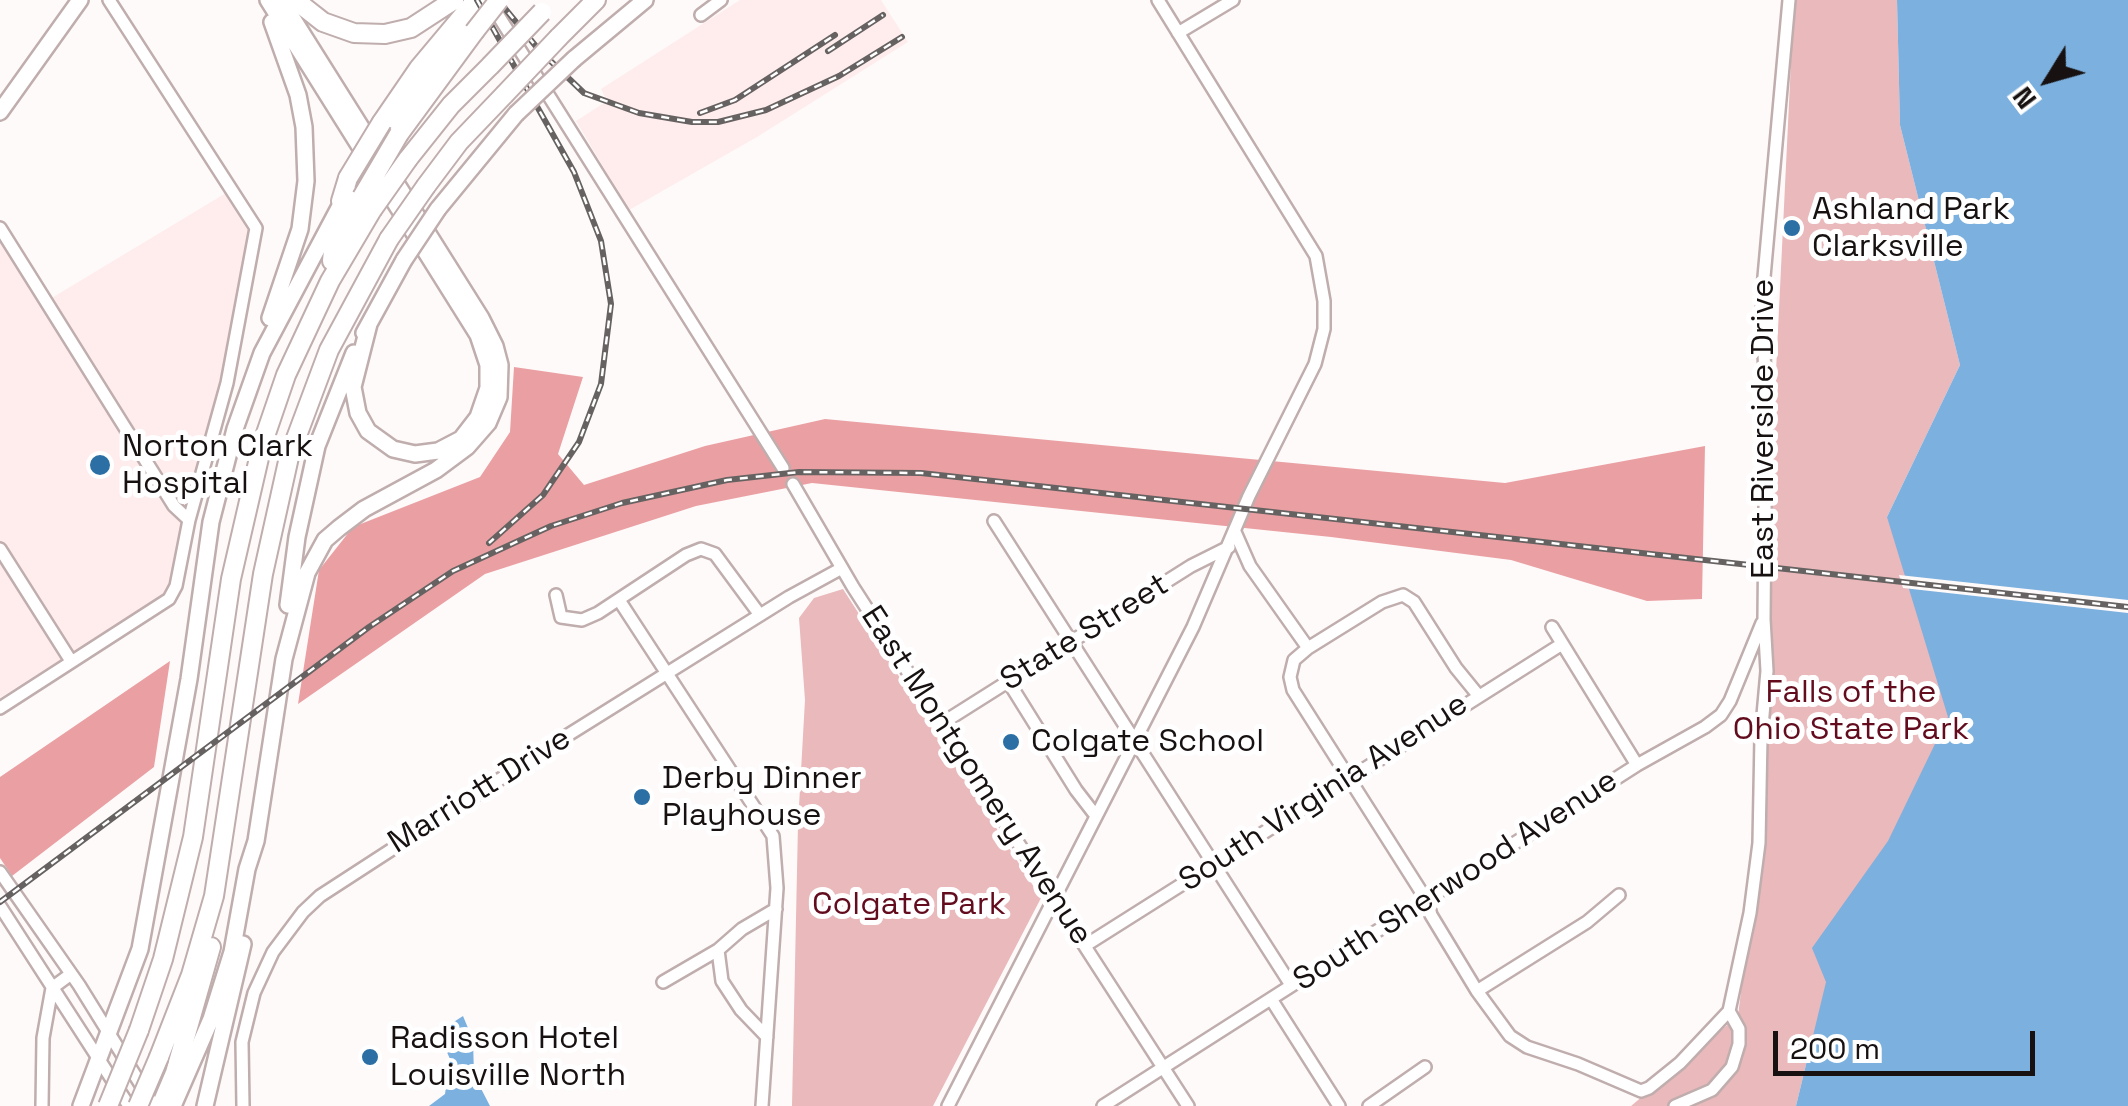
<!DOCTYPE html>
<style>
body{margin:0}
#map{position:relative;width:2128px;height:1106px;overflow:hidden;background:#fefafa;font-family:"Space Grotesk",sans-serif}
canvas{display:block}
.north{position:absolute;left:1998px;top:30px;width:100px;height:100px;-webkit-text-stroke:8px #fff;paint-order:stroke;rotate:233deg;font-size:28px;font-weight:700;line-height:40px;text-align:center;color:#171111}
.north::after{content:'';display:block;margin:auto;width:35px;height:45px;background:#171111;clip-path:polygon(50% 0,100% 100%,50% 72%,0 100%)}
.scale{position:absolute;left:1773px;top:1031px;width:262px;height:45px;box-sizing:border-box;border:5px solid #171111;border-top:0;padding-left:12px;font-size:30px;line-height:35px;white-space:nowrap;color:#171111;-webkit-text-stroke:8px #fff;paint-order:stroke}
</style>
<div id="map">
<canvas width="2128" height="1106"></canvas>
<div class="north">N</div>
<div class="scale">200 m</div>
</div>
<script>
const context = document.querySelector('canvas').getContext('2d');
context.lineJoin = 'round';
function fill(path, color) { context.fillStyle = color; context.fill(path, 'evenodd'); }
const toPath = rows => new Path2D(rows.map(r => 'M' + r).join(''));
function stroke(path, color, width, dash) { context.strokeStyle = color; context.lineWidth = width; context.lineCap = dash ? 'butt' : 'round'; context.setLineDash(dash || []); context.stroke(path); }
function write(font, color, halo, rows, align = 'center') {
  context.font = font + ' "Space Grotesk",sans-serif'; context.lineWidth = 10; context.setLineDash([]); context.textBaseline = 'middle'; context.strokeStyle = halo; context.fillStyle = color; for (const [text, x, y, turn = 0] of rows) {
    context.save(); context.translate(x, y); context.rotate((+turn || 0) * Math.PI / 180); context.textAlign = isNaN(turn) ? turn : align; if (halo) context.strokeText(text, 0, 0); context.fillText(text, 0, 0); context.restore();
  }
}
const built = toPath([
 [740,0,881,0,908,42,757,137,629,210,576,121,607,101,601,89],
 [226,193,249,230,222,384,171,583,163,595,0,698,0,242,40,305]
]);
const green = toPath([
 [1794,0,1897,0,1900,125,1960,365,1887,517,2122,545,1812,1040,1796,1106,1631,1106,1738,1016,1759,843,1764,619],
 [843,589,1041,898,933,1106,792,1106,798,824,805,700,799,618,814,598]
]);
const forest = toPath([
 [514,367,583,377,558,454,584,485,705,446,825,419,1505,483,1705,446,1702,599,1647,601,1511,560,1331,537,812,483,696,506,485,574,298,704,319,570,353,527,480,477,510,432],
 [170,661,154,767,12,876,0,858,0,777]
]);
const water = toPath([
 [1897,0,2128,0,2128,1106,1796,1106,1826,982,1812,948,1888,841,1948,717,1887,517,1960,365,1900,125],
 [463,1016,473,1040,474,1075,490,1106,429,1106,445,1094,450,1059,438,1032]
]);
const pier = toPath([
 [1899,575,2128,600,2128,613,1903,588]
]);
const minor = toPath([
 [491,4,783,468],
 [701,15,721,0],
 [1178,33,1233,0],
 [0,228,174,506,189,520],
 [793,484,853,587,1188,1106],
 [994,521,1291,985],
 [1235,532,1250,566,1308,648,1294,660,1290,677,1293,690,1427,901,1431,915,1477,991,1510,1036,1527,1047,1578,1064,1641,1091,1649,1088,1680,1063,1729,1011],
 [0,549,71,661],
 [556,595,561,617,582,620,598,613,686,555,701,549,715,554,760,615],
 [619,600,773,836,777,888,762,1106],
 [1552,627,1637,765],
 [1308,648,1382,602,1403,595,1414,602,1456,668,1478,695],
 [1008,681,1076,790,1096,816],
 [0,708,169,599,176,586,189,520,227,383,256,228,109,0],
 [944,722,1191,566,1229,547],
 [0,872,79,985,154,1106],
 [0,906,129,1106],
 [1086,945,1562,644],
 [718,950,722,981,741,1010,767,1037],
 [663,982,718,950,742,929,776,909],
 [1477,991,1587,922,1619,895],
 [1271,999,1339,1106],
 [42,1106,43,1038,52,988,71,974],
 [243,1106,242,1042,254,993,273,952,303,912,320,896,568,735,789,597,842,568],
 [948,1106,1193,627,1249,496,1315,364,1324,329,1324,301,1316,256,1158,0],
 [1103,1106,1637,765,1705,727,1721,715,1730,701,1762,623],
 [1369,1106,1425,1067],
 [1675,1106,1712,1090,1732,1067,1739,1044,1739,1029,1729,1011,1750,913,1759,843,1761,737,1767,671,1764,619,1766,405,1762,299,1789,0]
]);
const major = toPath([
 [268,0,478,335,488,365,488,388,478,417,461,439,438,451,415,454,393,449,368,431,358,413,353,387,369,324],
 [574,59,645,0],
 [0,112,80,0],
 [389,127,468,27],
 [438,209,516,114],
 [270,318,300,229,306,181,304,127,298,95,272,22],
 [364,333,404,260],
 [288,605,297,537,317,446,354,353],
 [81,1106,140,949,189,679,211,522,235,429,262,353,348,191],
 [173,1106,211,1019,232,952,247,869,256,841,284,659,307,573,325,540,339,528,364,509,436,470,467,447,488,423,499,397,500,365,495,346,481,318,281,0],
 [205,1106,243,944]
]);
const highway = toPath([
 [295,0,323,22,354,33,385,34,411,28,454,0],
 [559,37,596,0],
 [382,122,419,68,476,0],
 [399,134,474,32],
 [408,159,451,105,490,66],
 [426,186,459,142,504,95],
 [341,201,348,178],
 [332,261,333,251,362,197],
 [139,1030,163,959,193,837,231,579,262,445,286,375,330,281,372,210],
 [159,1057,191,975,214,896,263,574,289,457,329,350,389,239],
 [161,1106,175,1073,211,947]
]);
const rail = toPath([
 [477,0,574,172,601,241,611,304,601,384,579,442,543,495,489,543],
 [498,0,539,50,584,93,639,113,692,122,718,122,766,110,839,76,902,37],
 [828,51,883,15],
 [700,113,735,100,835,35],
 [0,902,369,627,453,571,551,526,622,503,727,480,799,472,921,473,2128,607]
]);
const majorBridge = toPath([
 [516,114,574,59],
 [404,260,438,209]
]);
const highwayBridge = toPath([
 [474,32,499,0],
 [490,66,542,12],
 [504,95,559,37],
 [348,178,382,122],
 [362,197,399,134],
 [372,210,408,159],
 [389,239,426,186],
 [108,1106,139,1030],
 [138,1106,159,1057]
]);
const markers = [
 [1792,228,10,"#2c6fa4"],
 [100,465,12,"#2c6fa4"],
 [1011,742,10,"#2c6fa4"],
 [642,797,10,"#2c6fa4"],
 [370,1057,10,"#2c6fa4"]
];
const poiNames = [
 ["Ashland Park",1812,210],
 ["Clarksville",1812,247],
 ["Norton Clark",122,447],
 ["Hospital",122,484],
 ["Colgate School",1031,742],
 ["Derby Dinner",662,779],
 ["Playhouse",662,816],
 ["Radisson Hotel",390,1039],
 ["Louisville North",390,1076]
];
const streetNames = [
 ["East Riverside Drive",1764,429,-90],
 ["State Street",1085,633,-32],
 ["East Montgomery Avenue",976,776,57],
 ["Marriott Drive",480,791,-32],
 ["South Virginia Avenue",1324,793,-33],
 ["South Sherwood Avenue",1456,881,-33]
];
const parkNames = [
 ["Falls of the",1851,693],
 ["Ohio State Park",1851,730],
 ["Colgate Park",909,905]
];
fill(built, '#ffeded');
fill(green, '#e9b9bb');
fill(forest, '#eaa0a3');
fill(water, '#7cb0de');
fill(pier, '#fefafa');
stroke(minor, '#c0adad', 16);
stroke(major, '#c0adad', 20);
stroke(highway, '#c0adad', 22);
stroke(minor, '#fff', 11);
stroke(major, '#fff', 15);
stroke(highway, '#fff', 18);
stroke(rail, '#676262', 6);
stroke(rail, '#fff', 2.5, [8]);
stroke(majorBridge, '#c0adad', 20, []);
stroke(highwayBridge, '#c0adad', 22, []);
stroke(majorBridge, '#fff', 15);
stroke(highwayBridge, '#fff', 18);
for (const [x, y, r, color] of markers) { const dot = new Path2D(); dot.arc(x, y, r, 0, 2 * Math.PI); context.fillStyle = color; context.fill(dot); stroke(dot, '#fff', 4); }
write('32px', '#171111', '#fff', poiNames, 'left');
write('32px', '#171111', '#fff', streetNames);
write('32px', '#630c1e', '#fff', parkNames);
</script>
